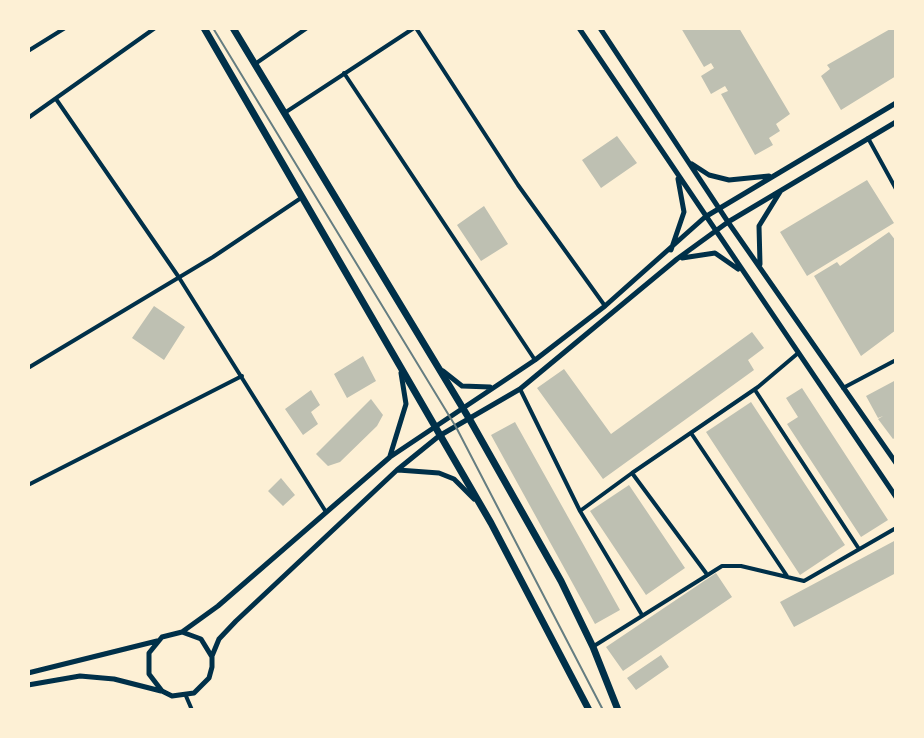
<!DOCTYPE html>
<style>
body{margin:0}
#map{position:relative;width:924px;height:738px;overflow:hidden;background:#fdf0d5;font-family:Poppins,sans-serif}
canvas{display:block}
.frame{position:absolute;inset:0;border:30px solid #fdf0d5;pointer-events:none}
</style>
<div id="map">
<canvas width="924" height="738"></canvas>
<div class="frame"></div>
</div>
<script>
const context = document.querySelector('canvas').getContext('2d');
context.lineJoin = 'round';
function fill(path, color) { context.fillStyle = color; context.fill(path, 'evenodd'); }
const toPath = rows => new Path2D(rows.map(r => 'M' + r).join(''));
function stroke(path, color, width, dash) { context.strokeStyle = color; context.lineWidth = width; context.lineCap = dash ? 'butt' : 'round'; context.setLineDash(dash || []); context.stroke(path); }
const building = toPath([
 [681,28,739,28,790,114,776,124,780,131,769,138,773,145,755,155,721,94,728,91,725,86,711,94,701,76,714,68,711,63,704,67],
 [892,28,896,28,896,76,841,110,821,76,830,69,827,65],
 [617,136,637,163,601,188,582,160],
 [867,180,894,223,807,276,780,232],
 [484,206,508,244,481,261,457,225],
 [889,232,896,241,896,330,861,356,814,276,837,262,840,266],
 [154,306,185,327,164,360,132,338],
 [752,332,764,348,748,360,754,370,603,479,537,388,564,369,611,434],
 [363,356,376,381,347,398,334,374],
 [896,380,896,437,893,439,878,419,883,416,878,418,866,396],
 [802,388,888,520,861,537,787,424,798,417,786,398],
 [311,390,320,405,311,412,318,424,303,435,285,409],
 [371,399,383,415,377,426,340,462,328,466,316,454],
 [751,402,845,545,800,575,706,432],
 [515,422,620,610,595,624,491,435],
 [281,478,295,495,283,506,268,491],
 [629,485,685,568,646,595,590,511],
 [896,540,896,573,794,627,780,602],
 [716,573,732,597,623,671,606,647],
 [661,655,669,667,636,690,627,678]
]);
const minor = toPath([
 [416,28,518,185,605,306],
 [28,51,65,28],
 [255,64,307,28],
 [344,73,535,360],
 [56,99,178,276,326,512],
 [286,112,414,28],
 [28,118,155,28],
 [868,138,896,189],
 [28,368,213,257,301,198],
 [843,388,896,360],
 [520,389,580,511,632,473],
 [755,390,859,549],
 [691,433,787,576],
 [28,485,242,376],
 [580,511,642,615],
 [706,573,632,473,758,387,797,354],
 [594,646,722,566,741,566,804,581,896,528],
 [186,696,192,710]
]);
const tertiary = toPath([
 [579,28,896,497],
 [600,28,728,222,896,463],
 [692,164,709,175,729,180,769,176],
 [671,250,684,212,678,179],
 [682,258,715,253,738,269],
 [760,264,759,226,780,192],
 [443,371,462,386,490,387],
 [390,456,406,404,401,373],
 [398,470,439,473,454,479,474,499],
 [182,632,201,639,212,657,212,667,209,678,194,693,172,696,162,691,149,674,149,653,162,637,182,632,218,606,390,457,535,360,605,306,705,217,896,103],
 [212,656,219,639,236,621,397,470,439,436,520,389,677,259,728,222,896,122],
 [28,673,157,641],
 [28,685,80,676,114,679,161,691]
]);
const primary = toPath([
 [204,28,491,523,589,710],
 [233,28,470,420,561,581,593,647,618,710]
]);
const tram = toPath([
 [213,28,456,427,603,710]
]);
fill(building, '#bec0b2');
stroke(minor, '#003049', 4);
stroke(tertiary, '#003049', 5);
stroke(primary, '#003049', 7);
stroke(tram, '#657d81', 2);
</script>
